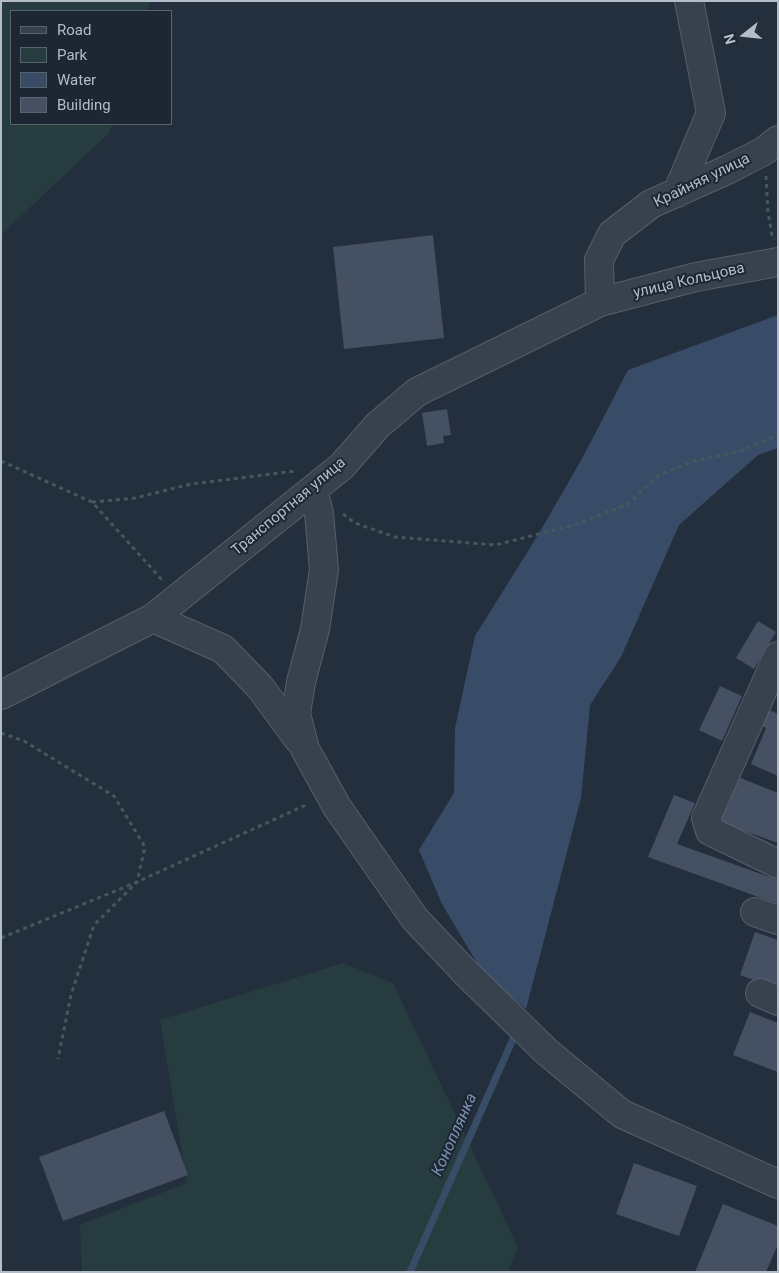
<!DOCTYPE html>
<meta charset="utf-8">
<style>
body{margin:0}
#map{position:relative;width:779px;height:1273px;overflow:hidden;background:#242f3e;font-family:Roboto,sans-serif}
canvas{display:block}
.frame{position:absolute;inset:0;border:2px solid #b4bcc9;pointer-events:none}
.legend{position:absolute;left:10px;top:10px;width:162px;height:115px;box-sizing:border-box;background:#1d2633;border:1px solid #59626f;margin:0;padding:6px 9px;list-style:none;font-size:15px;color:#b4bcc9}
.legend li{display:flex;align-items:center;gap:10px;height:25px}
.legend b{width:25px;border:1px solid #59626f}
.north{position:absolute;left:719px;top:10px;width:50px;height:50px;-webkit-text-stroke:4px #1d2633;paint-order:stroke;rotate:254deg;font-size:14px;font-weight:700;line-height:20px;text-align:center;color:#b4bcc9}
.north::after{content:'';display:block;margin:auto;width:18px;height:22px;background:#b4bcc9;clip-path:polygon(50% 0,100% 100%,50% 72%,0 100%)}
</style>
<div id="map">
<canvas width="779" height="1273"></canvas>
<div class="frame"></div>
<ul class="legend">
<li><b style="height:6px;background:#38414e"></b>Road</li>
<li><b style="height:14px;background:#263c3f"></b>Park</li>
<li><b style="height:14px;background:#394c67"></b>Water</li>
<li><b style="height:14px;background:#455162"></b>Building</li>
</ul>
<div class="north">N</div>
</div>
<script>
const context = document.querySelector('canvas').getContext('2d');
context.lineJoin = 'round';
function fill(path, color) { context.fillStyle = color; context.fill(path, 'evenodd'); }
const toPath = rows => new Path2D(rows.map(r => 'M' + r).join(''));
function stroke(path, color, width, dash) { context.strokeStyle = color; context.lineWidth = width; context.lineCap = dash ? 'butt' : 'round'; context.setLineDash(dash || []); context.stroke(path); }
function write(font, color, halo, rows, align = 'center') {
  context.font = font + ' Roboto,sans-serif'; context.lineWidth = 4; context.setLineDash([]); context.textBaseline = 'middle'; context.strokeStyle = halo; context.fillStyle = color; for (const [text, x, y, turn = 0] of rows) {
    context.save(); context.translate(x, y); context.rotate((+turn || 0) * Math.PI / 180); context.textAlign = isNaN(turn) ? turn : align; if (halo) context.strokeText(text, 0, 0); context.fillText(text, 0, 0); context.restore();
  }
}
const green = toPath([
 [1,1,150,1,147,11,11,11,11,124,112,124,109,133,1,235],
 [343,963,393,983,518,1247,508,1272,82,1272,80,1225,187,1183,160,1020]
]);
const water = toPath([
 [778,315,778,448,758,455,679,525,621,657,590,705,581,798,526,1009,483,973,442,904,419,850,454,793,455,728,475,636,538,535,583,457,628,370]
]);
const stream = toPath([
 [410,1272,517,1030]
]);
const building = toPath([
 [433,235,444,338,344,349,333,247],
 [447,409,451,435,443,436,444,443,427,446,422,413],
 [758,621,776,632,754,669,736,658],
 [720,686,742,696,722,741,699,730],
 [767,709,778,714,778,776,751,764,766,728,760,725],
 [738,777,778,793,778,843,719,822],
 [674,795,695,803,677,844,778,880,778,904,648,857],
 [755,932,778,940,778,989,740,975],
 [750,1012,778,1023,778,1072,733,1055],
 [164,1111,188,1175,63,1221,39,1157],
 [634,1163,697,1186,679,1236,616,1214],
 [723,1204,778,1226,778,1244,766,1272,695,1272]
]);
const path = toPath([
 [766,176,768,212,772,235,775,239],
 [1,461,92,502,163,581],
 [92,502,135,498,191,484,296,471],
 [343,514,355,523,395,537,496,545,577,524,628,504,659,475,694,461,741,451,778,435],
 [1,733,24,741,114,796,145,847,137,882,94,925,71,995,58,1059],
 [1,938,137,882,308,804]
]);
const minor = toPath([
 [677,193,711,113,689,1],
 [600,302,599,260,612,234,651,204,729,169,764,151,778,140],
 [313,490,319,513,324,570,315,629,301,682,296,714,305,749,337,807,415,919,467,974,547,1052,622,1114,778,1184],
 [153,618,223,649,260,687,298,739],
 [778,656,706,818,710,831,778,864],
 [1,695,153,618,342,466,378,425,417,392,600,302,696,277,778,262],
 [755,912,778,920],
 [760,993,778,1001]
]);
const streetNames = [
 ["Крайняя улица",702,181,-26],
 ["улица Кольцова",689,281,-13],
 ["Транспортная улица",289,507,-40]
];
const waterNames = [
 ["Коноплянка",455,1135,-66]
];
fill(green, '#263c3f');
fill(water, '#394c67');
stroke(stream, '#394c67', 7);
fill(building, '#455162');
stroke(minor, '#565f6c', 30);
stroke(path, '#44595c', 3, [4, 4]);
stroke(minor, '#38414e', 28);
write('15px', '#b4bcc9', '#1d2633', streetNames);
write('italic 16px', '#7c92b1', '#1d2633', waterNames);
</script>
